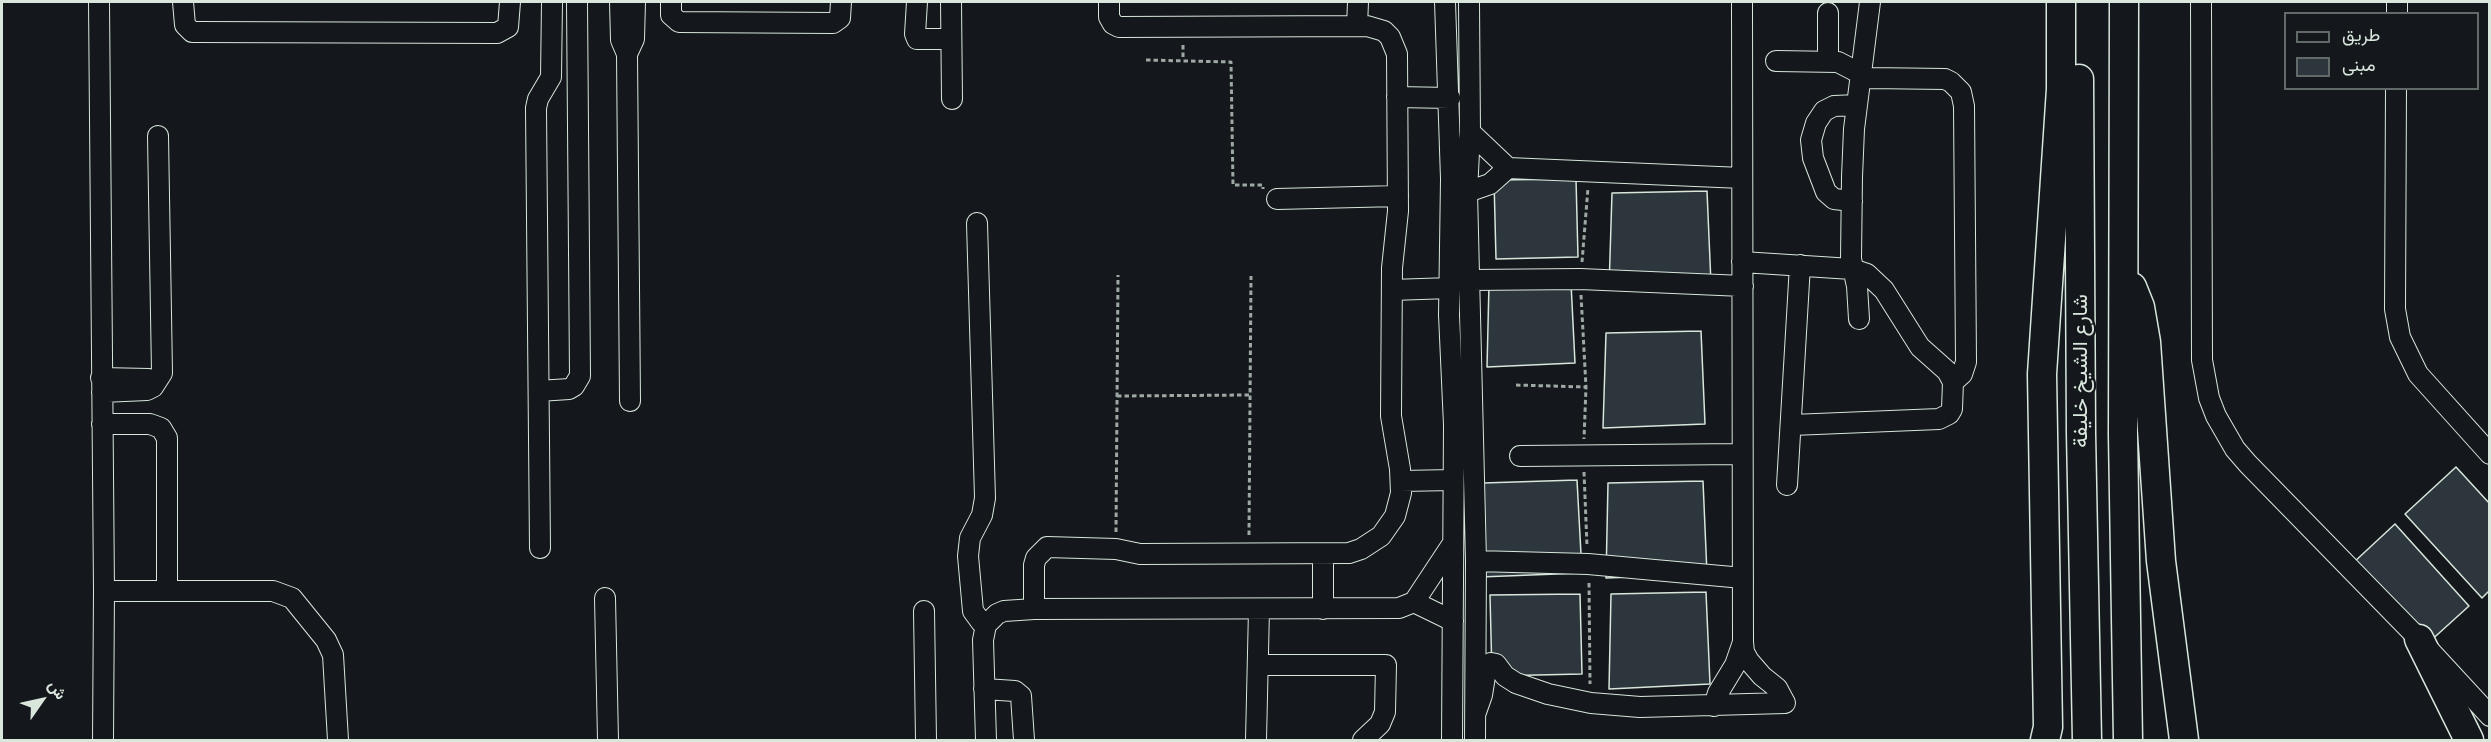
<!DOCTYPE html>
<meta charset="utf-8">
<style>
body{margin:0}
#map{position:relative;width:2491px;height:742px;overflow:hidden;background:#14181c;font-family:"Fira Sans Condensed",Vazirmatn,sans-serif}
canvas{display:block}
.frame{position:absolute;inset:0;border:3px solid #d8e6dc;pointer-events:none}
.legend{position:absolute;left:2284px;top:12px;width:195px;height:78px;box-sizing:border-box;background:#14181c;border:2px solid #626a69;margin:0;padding:8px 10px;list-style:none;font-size:18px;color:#d8e6dc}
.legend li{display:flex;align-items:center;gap:12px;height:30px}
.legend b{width:30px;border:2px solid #626a69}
.north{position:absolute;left:12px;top:670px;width:60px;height:60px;-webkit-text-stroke:4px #14181c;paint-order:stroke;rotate:56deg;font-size:16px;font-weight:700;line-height:24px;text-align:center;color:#d8e6dc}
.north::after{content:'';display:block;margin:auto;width:21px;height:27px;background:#d8e6dc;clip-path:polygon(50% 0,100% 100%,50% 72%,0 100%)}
</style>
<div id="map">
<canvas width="2491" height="742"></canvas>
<div class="frame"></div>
<ul class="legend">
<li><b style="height:8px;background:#14181c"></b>طريق</li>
<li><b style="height:16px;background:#2c363c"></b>مبنى</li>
</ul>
<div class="north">ش</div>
</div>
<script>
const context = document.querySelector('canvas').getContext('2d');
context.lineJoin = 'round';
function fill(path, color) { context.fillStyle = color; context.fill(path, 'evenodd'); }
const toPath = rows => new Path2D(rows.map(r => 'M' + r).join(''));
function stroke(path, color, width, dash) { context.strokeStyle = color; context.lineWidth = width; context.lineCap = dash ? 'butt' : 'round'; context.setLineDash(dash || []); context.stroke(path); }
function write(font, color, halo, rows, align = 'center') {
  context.font = font + ' "Fira Sans Condensed",Vazirmatn,sans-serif'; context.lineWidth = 4.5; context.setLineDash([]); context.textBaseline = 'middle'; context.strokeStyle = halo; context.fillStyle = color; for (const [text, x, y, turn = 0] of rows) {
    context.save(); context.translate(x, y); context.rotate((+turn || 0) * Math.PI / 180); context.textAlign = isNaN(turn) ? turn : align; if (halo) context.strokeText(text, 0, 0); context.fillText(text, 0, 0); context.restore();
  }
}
const building = toPath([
 [1576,179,1578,257,1496,259,1494,180,1576,179],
 [1707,191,1711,284,1609,288,1612,193,1707,191],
 [1571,283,1575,363,1487,367,1489,284,1571,283],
 [1701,331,1705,424,1603,428,1606,333,1701,331],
 [2456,467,2490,504,2490,590,2482,598,2405,514,2456,467],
 [1577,480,1582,573,1480,577,1483,483,1577,480],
 [1703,481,1707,574,1606,578,1608,483,1703,481],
 [2395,524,2469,606,2427,644,2353,563,2395,524],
 [1706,592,1710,684,1609,689,1611,594,1706,592],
 [1580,594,1582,674,1492,676,1490,595,1580,594]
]);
const path = toPath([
 [1183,45,1183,60],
 [1146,60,1231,62,1233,185,1263,185,1263,189],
 [1582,262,1588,188],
 [1581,295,1586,387,1584,439],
 [1516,385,1586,387],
 [1117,396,1250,395],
 [1584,472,1587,546],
 [1116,532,1118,275],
 [1249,535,1251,276],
 [1589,583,1590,684]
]);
const minor = toPath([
 [99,2,104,591,103,740],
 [183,2,185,25,192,32,197,32,497,33,508,27,510,2],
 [620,2,621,40,627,54,630,401],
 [671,2,671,15,679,22,833,23,840,18,841,2],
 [917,2,915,34,917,39,951,39],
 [951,2,952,99],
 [1445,2,1451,179,1449,315,1454,425,1452,740],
 [1469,2,1470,132,1467,192,1476,561,1475,740],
 [2201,2,2202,360,2209,398,2216,416,2235,449,2248,464,2419,639,2490,716],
 [2397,14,2397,2],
 [1357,26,1358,2],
 [627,54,634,39,635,2],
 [1776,61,1838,62,1869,78,1945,79,1951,82,1961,92,1964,106,1966,362,1962,374,1953,382],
 [1828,62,1828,13],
 [2396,88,2395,309,2400,337,2418,374,2490,454],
 [1397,97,1450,98],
 [1470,132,1508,168,1742,178],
 [1461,182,1467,192,1490,184,1508,168],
 [1277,199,1398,196],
 [1852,201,1834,199,1826,192,1813,158,1811,140,1816,123,1824,111,1834,106,1857,105],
 [977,223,985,498,982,515,970,538,968,556,973,611,981,622,986,625],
 [1742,262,1852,269,1867,274,1884,290,1920,347,1947,371,1953,382,1952,409,1949,414,1939,419,1792,425],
 [1471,280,1580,279,1743,286],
 [1392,290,1450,288],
 [1859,319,1857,286,1851,259,1852,177,1854,129,1870,2],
 [101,378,149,379],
 [539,391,569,389,574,386,580,376,577,2],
 [102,392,147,390,153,387,162,373,158,136],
 [102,424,150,424,161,428,167,438,167,590],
 [1520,456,1741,454],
 [1401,481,1453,480],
 [1787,485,1800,265],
 [540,548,536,108,538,99,551,77,552,2],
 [1476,561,1588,564,1743,578],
 [104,591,273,591,292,598,326,640,333,655,338,740],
 [605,598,608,740],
 [1414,602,1453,621],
 [1034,609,1034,565,1036,558,1047,547,1116,549,1140,554,1349,553,1361,549,1381,536,1395,516,1401,493,1400,469,1391,416,1392,268,1398,211,1397,54,1390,37,1384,31,1367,26,1119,27,1113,24,1109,17,1109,2],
 [1323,609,1323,554],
 [924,611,926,740],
 [1258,665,1386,665,1385,712,1380,724,1363,740],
 [984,689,1015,691,1021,696,1024,740],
 [1714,706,1718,693,1735,665,1743,642],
 [1476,712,1482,695,1486,670,1491,663,1496,664,1505,676,1516,683,1548,694,1591,703,1640,707,1785,703,1777,688,1762,676,1749,661,1744,652,1743,642,1742,2],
 [986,740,983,640,986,625,997,614,1004,611,1034,609,1399,608,1414,602,1451,546],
 [1256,740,1259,609]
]);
const highway = toPath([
 [2124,2,2123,435,2128,740],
 [2079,79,2081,433,2087,740],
 [2132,287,2140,307,2146,342,2161,561,2184,740],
 [2419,639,2469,740],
 [2045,740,2048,727,2042,374,2061,89,2061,2]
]);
const streetNames = [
 ["شارع الشيخ خليفة",2081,371,-90]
];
fill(building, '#2c363c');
stroke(building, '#d8e6dc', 1.5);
stroke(minor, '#d8e6dc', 22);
stroke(highway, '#d8e6dc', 31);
stroke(path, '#9da8a2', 3, [4.5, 3]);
stroke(minor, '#14181c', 20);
stroke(highway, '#14181c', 28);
write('21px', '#d8e6dc', '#14181c', streetNames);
</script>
